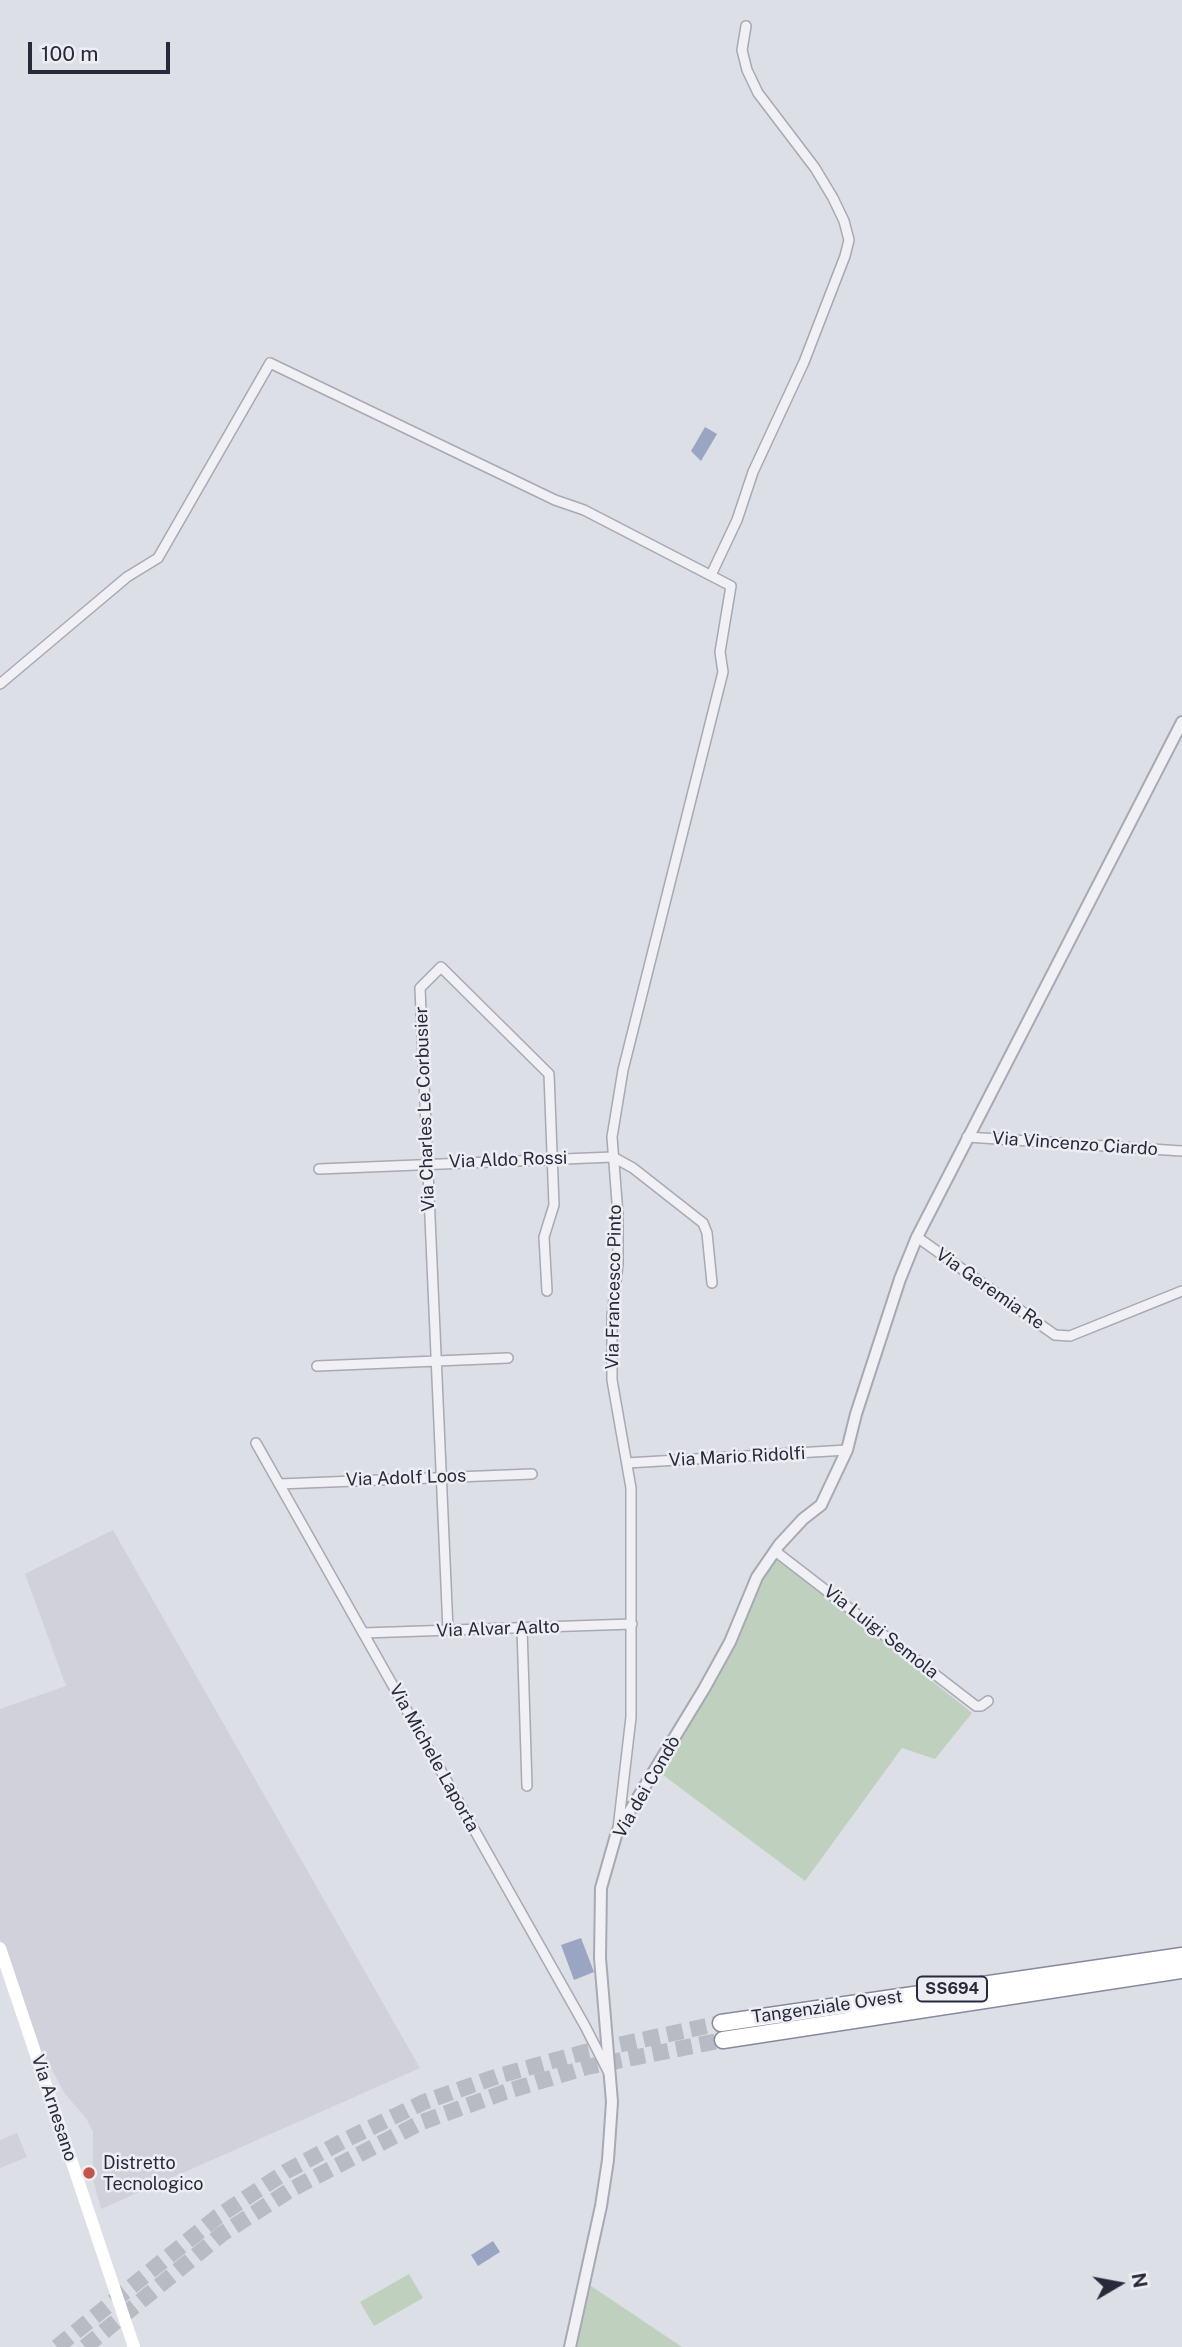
<!DOCTYPE html>
<meta charset="utf-8">
<style>
body{margin:0}
#map{position:relative;width:1182px;height:2347px;overflow:hidden;background:#dddfe6;font-family:"Public Sans",sans-serif}
canvas{display:block}
.north{position:absolute;left:1084px;top:2249px;width:70px;height:70px;-webkit-text-stroke:5px #edeef4;paint-order:stroke;rotate:80deg;font-size:19px;font-weight:700;line-height:28px;text-align:center;color:#282a3c}
.north::after{content:'';display:block;margin:auto;width:24px;height:32px;background:#282a3c;clip-path:polygon(50% 0,100% 100%,50% 72%,0 100%)}
.scale{position:absolute;left:28px;top:42px;width:142px;height:32px;box-sizing:border-box;border:4px solid #282a3c;border-top:0;padding-left:9px;font-size:21px;line-height:24px;white-space:nowrap;color:#282a3c;-webkit-text-stroke:5px #edeef4;paint-order:stroke}
</style>
<div id="map">
<canvas width="1182" height="2347"></canvas>
<div class="north">N</div>
<div class="scale">100 m</div>
</div>
<script>
const context = document.querySelector('canvas').getContext('2d');
context.lineJoin = 'round';
function fill(path, color) { context.fillStyle = color; context.fill(path, 'evenodd'); }
const toPath = rows => new Path2D(rows.map(r => 'M' + r).join(''));
function stroke(path, color, width, dash) { context.strokeStyle = color; context.lineWidth = width; context.lineCap = dash ? 'butt' : 'round'; context.setLineDash(dash || []); context.stroke(path); }
function write(font, color, halo, rows, align = 'center') {
  context.font = font + ' "Public Sans",sans-serif'; context.lineWidth = 5; context.setLineDash([]); context.textBaseline = 'middle'; context.strokeStyle = halo; context.fillStyle = color; for (const [text, x, y, turn = 0] of rows) {
    context.save(); context.translate(x, y); context.rotate((+turn || 0) * Math.PI / 180); context.textAlign = isNaN(turn) ? turn : align; if (halo) context.strokeText(text, 0, 0); context.fillText(text, 0, 0); context.restore();
  }
}
const built = toPath([
 [113,1530,420,2068,101,2209,93,2179,93,2132,86,2118,65,2094,45,2057,40,2055,0,1940,0,1709,66,1686,25,1574],
 [17,2133,27,2157,0,2168,0,2140]
]);
const green = toPath([
 [777,1557,972,1713,935,1759,902,1748,805,1881,659,1772,723,1667,760,1579],
 [409,2274,423,2298,374,2326,360,2302],
 [588,2284,682,2347,575,2347]
]);
const water = toPath([
 [705,427,717,434,701,461,691,451],
 [581,1938,594,1972,574,1980,561,1945],
 [493,2241,500,2252,478,2266,471,2255]
]);
const trunkTunnel = toPath([
 [57,2347,217,2217,287,2171,345,2140,424,2102,498,2076,585,2052,721,2023],
 [85,2347,222,2234,292,2189,422,2122,505,2092,587,2067,723,2040]
]);
const minor = toPath([
 [711,575,737,520,753,472,804,362,845,256,849,240,844,221,833,198,815,168,758,93,747,70,742,50,746,26],
 [0,684,127,577,158,558,270,363,555,500,584,510,731,586,720,652,723,672,623,1070,612,1137,618,1215,618,1264,612,1316,612,1380,631,1488,631,1717,618,1829],
 [967,1137,1182,1151],
 [319,1169,613,1157,633,1168,703,1223,707,1233,712,1283],
 [917,1237,1055,1335,1070,1336,1182,1291],
 [317,1366,508,1358],
 [256,1443,585,2026,609,2073],
 [627,1463,847,1450],
 [279,1484,532,1474],
 [775,1551,976,1706,981,1706,988,1701],
 [522,1628,527,1786],
 [448,1630,420,988,441,967,549,1074,554,1205,544,1237,547,1291],
 [363,1633,632,1624]
]);
const tertiary = toPath([
 [570,2347,601,2206,608,2160,612,2102,600,1958,601,1888,617,1832,704,1689,730,1642,757,1577,779,1545,803,1519,821,1505,847,1450,856,1414,900,1279,917,1237,1182,722]
]);
const secondary = toPath([
 [0,1948,134,2347]
]);
const trunk = toPath([
 [721,2023,1182,1956],
 [723,2040,1182,1970]
]);
const markers = [
 [89,2173,7,"#c45449"]
];
const shields = [
 [952,1989,70]
];
const shieldNames = [
 ["SS694",952,1989]
];
const streetNames = [
 ["Via Charles Le Corbusier",425,1109,-92],
 ["Via Vincenzo Ciardo",1075,1144,4],
 ["Via Aldo Rossi",508,1160,-2],
 ["Via Francesco Pinto",614,1287,-89],
 ["Via Geremia Re",990,1289,35],
 ["Via Mario Ridolfi",737,1457,-3],
 ["Via Adolf Loos",406,1478,-2],
 ["Via Alvar Aalto",498,1629,-2],
 ["Via Luigi Semola",881,1632,38],
 ["Via Michele Laporta",434,1758,61],
 ["Via dei Condò",647,1787,-60],
 ["Tangenziale Ovest",827,2007,-8],
 ["Via Arnesano",54,2108,72]
];
const poiNames = [
 ["Distretto",103,2163],
 ["Tecnologico",103,2184]
];
fill(built, '#d0d1db');
fill(green, '#bfd0bf');
fill(water, '#9aa5c4');
stroke(trunkTunnel, '#b9bbc4', 16, [16, 8]);
stroke(minor, '#a7a9b3', 12);
stroke(tertiary, '#a7a9b3', 14);
stroke(trunk, '#86899c', 19);
stroke(minor, '#f0f0f5', 9);
stroke(tertiary, '#f0f0f5', 10);
stroke(secondary, '#fff', 12);
stroke(trunk, '#fff', 16);
for (const [x, y, r, color] of markers) { const dot = new Path2D(); dot.arc(x, y, r, 0, 2 * Math.PI); context.fillStyle = color; context.fill(dot); stroke(dot, '#edeef4', 2.5); }
for (const [x, y, w] of shields) { const box = new Path2D(); box.roundRect(x - w / 2, y - 12.5, w, 25, 5); context.fillStyle = '#edeef4'; context.fill(box); stroke(box, '#282a3c', 2); }
write('bold 16px', '#282a3c', null, shieldNames);
write('18px', '#282a3c', '#edeef4', streetNames);
write('18px', '#282a3c', '#edeef4', poiNames, 'left');
</script>
